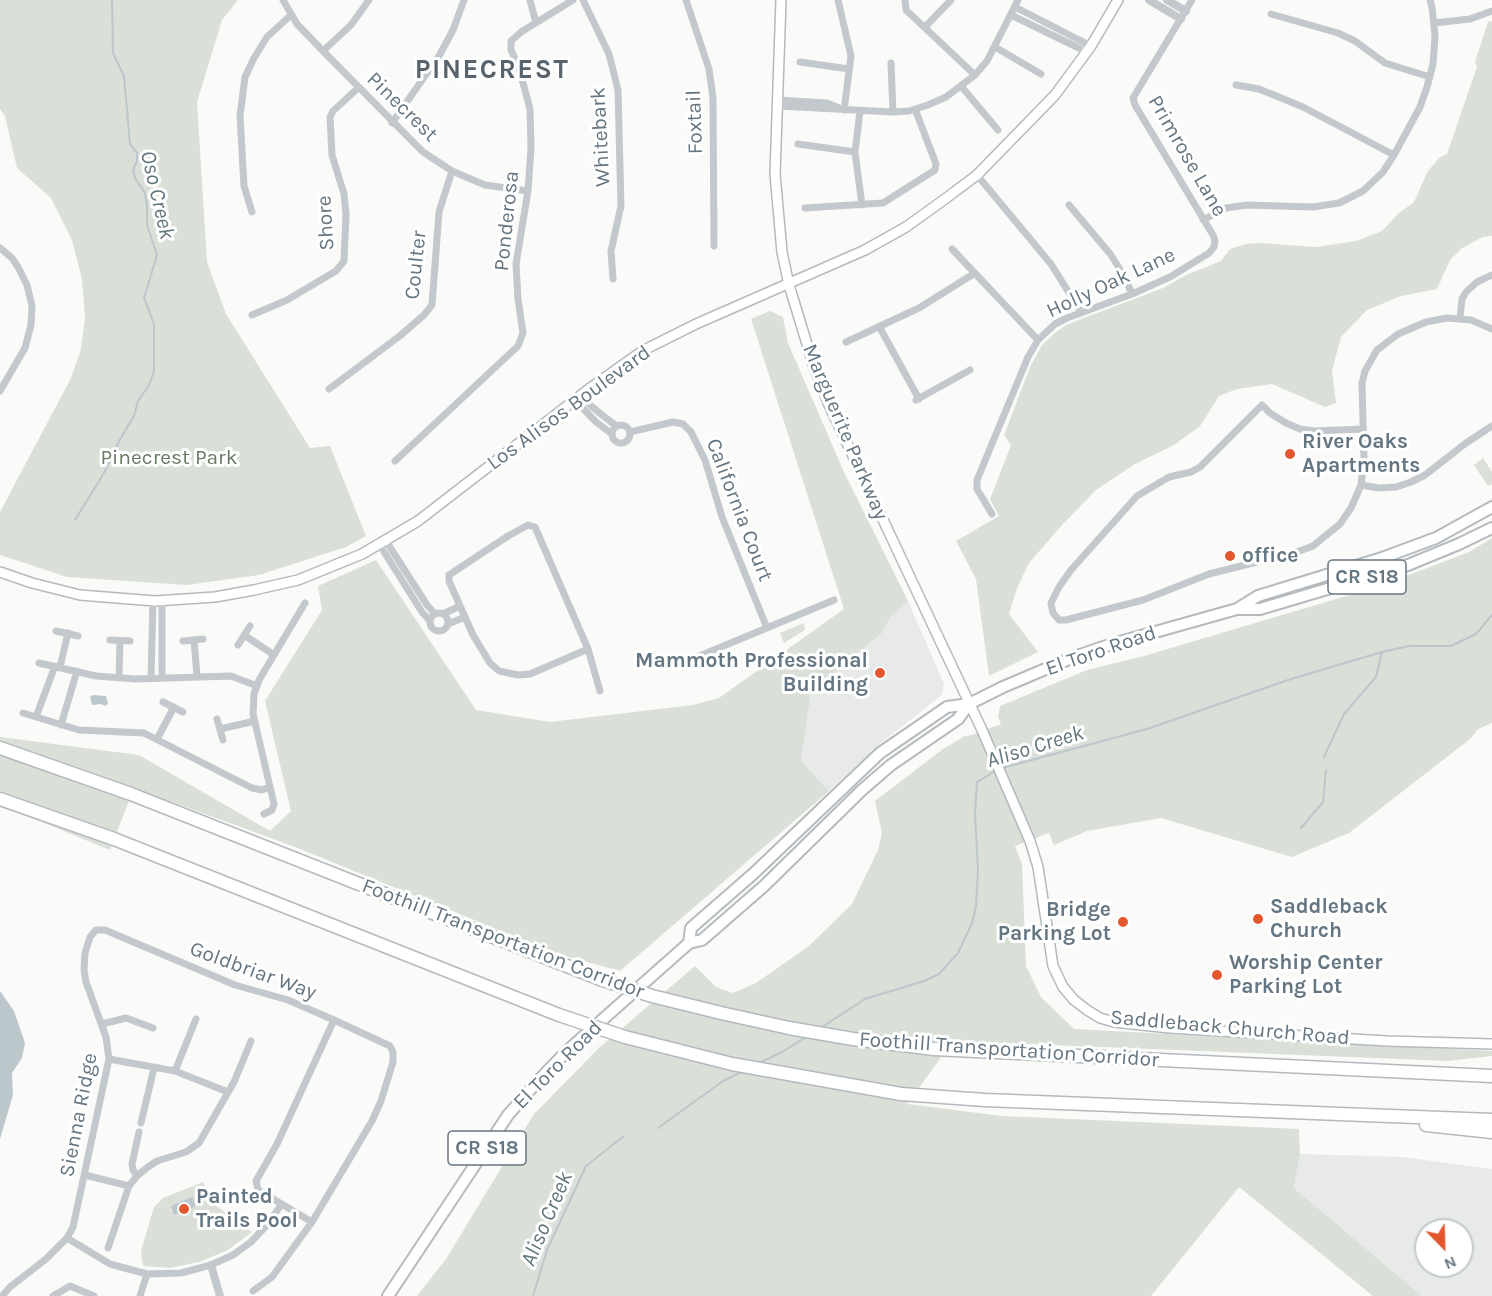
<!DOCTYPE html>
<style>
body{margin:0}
#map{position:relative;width:1492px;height:1296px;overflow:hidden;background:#fafaf8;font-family:Karla,sans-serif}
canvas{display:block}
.north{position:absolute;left:1414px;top:1218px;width:60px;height:60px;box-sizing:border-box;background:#fff;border:2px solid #c1c8cd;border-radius:50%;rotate:157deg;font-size:16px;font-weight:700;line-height:24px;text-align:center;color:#657683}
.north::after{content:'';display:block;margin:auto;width:21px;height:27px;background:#e4572e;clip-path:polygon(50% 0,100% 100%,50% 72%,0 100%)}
</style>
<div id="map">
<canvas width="1492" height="1296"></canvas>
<div class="north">N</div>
</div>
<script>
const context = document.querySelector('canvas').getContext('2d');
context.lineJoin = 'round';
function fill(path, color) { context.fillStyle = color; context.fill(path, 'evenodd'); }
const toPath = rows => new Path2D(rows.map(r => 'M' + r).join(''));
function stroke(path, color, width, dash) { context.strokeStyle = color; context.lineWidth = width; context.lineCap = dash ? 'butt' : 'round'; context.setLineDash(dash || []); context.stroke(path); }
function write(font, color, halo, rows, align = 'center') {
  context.font = font + ' Karla,sans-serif'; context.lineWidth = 6; context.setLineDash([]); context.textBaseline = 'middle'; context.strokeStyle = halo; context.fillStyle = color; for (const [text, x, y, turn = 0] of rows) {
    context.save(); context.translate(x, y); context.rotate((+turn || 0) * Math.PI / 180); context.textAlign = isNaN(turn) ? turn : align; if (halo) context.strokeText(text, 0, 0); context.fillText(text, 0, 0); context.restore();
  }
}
const built = toPath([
 [908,601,944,684,942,695,882,742,829,791,801,761,811,692,882,633,890,617],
 [1300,1154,1402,1157,1492,1169,1492,1296,1422,1296,1294,1188],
 [1426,1230,1462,1230,1462,1266,1426,1266]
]);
const green = toPath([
 [0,0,238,0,222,20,197,102,207,262,226,314,310,448,330,446,366,536,346,547,259,575,187,585,67,577,0,555,0,512,71,378,81,349,85,318,82,279,72,240,51,198,17,168,5,116,0,109],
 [1492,21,1492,236,1483,237,1462,248,1450,260,1437,289,1401,296,1367,310,1341,337,1332,371,1336,403,1325,407,1272,384,1237,389,1219,396,1200,426,1174,445,1135,464,1096,490,1062,525,1029,563,1017,588,1009,614,1038,652,989,676,976,579,956,541,999,516,990,499,1011,445,1004,435,1030,367,1042,345,1056,332,1068,324,1163,288,1186,275,1221,261,1230,249,1246,244,1259,243,1316,247,1356,241,1382,231,1399,213,1414,202,1428,171,1439,158,1447,154,1477,67,1475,62,1488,22],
 [770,311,783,317,788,343,844,472,908,601,890,617,882,633,811,692,801,761,829,791,620,971,558,954,295,847,134,788,110,850,0,805,0,737,139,755,270,831,291,811,265,701,322,610,318,586,376,560,476,710,550,722,693,705,719,698,844,609,751,319],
 [1483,458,1492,472,1492,484,1488,486,1474,465],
 [1492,538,1492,723,1478,729,1470,739,1349,833,1292,857,1161,818,1087,831,1054,845,1049,833,1015,846,1022,864,1026,966,1041,997,1074,1029,1492,1051,1492,1056,1448,1061,953,1041,907,1104,1002,1116,1299,1129,1300,1154,1294,1188,1422,1296,1373,1296,1239,1187,1151,1296,417,1296,446,1259,534,1114,599,1048,695,966,716,987,733,993,756,983,809,946,852,904,878,850,882,833,875,801,943,749,965,736,972,735,1001,724,998,717,1000,706,1087,670,1144,656,1380,586,1469,552],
 [804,623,805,630,784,643,780,633],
 [203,1182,211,1202,252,1232,228,1250,199,1262,170,1268,143,1266,141,1251,154,1207,163,1198]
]);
const water = toPath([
 [93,695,106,696,108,704,105,706,101,704,92,705,90,697],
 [0,991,14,1011,25,1043,22,1058,12,1073,13,1095,0,1139],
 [192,1197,196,1206,174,1215,171,1206]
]);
const stream = toPath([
 [75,520,104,473,119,441,134,416,138,401,149,385,154,371,154,324,144,298,157,255,147,225,147,207,145,193,135,178,133,170,137,161,137,153,130,144,124,76,113,53,112,0],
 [1324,757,1344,714,1376,677,1382,652],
 [1002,768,1147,729,1291,679,1382,652,1409,646,1451,646,1476,634,1492,615],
 [1301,828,1323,802,1326,770],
 [819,1029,865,999,924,981,939,974,958,953,972,923,976,906,978,870,975,814,977,782,997,770],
 [759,1063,782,1052,806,1037],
 [658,1128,723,1081,743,1071],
 [533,1296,547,1250,586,1166,624,1136]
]);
const minor = toPath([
 [283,0,297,24,323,51,423,152,452,171,485,185,528,191],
 [530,0,536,23],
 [583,0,609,54,618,90,621,206,611,251,613,279],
 [686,0,709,69,713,98,714,246],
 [838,0,851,56,844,110],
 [905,0,906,10,975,75],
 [1015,7,1091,46],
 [1271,14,1338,33,1355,41,1385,63,1430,77],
 [1011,15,1087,52],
 [1434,23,1470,19,1492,11],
 [925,27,951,0],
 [995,47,1041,74],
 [323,51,351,25,369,0],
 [800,62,849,69],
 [891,63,893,112],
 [1236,85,1259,89,1303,107,1394,155],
 [961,86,998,130],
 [778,100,827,103,839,108],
 [778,106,893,112,909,111,928,105,946,97,975,75,987,61,1018,0],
 [860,111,855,152,862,205],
 [392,123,439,56,453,30,464,0],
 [798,144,855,152],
 [977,175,1051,264,1081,312],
 [1069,205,1111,255,1124,276,1132,294],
 [805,208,883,203,935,170,936,164,915,109],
 [252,212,244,186,240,116,245,77,254,58,267,37,291,15],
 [1203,220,1226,208,1247,205,1313,207,1339,203,1363,191,1383,172,1394,155,1420,107,1427,87,1433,64,1435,36,1432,7,1430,0],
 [0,248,12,258,18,267,27,285,32,306,31,325,25,348,0,391],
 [952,249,1038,340],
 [252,315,287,300,336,271,344,261,346,214,344,194,332,155,330,117,333,111,358,88],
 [1460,318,1462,299,1466,292,1477,282,1492,275],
 [880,328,919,399],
 [846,342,919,308,975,273],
 [329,389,401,335,424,315,432,305,439,212,452,171],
 [582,394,591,406,616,426],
 [575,400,596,422,612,434],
 [916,400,970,370],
 '612 434a9 9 0 1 1 18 0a9 9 0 1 1-18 0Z',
 [1363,429,1314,431,1300,429,1286,423,1270,413,1262,405,1200,467,1191,472,1169,477,1137,496,1071,570,1059,587,1051,603,1053,613,1059,620,1066,620,1143,600,1209,574,1297,552,1313,546,1340,524,1351,508,1361,485,1364,459,1362,383,1365,371,1377,350,1398,334,1426,322,1447,318,1471,320,1492,329],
 [630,432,673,422,683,424,691,432,705,460,722,517,767,628],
 [395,461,518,346,523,333,518,299,516,264,528,191,531,148,530,109,519,68,511,50,511,41,521,32,573,0],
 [1361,485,1379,488,1396,487,1411,482,1425,475,1466,443,1492,426],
 [992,514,977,489,977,480,1028,357,1038,340,1055,324,1067,318,1132,294,1170,277,1209,253,1214,247,1215,241,1213,235,1135,105,1133,98,1192,0],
 [386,541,427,605,435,614],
 [379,544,422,612,430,621],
 '430 622a9 9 0 1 1 18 0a9 9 0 1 1-18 0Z',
 [443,614,460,606],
 [448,624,465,617],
 [56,631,78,636],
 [244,635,274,655],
 [110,640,130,641],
 [194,640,197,676],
 [183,641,203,639],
 [238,645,250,626],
 [588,649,530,674,518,675,499,671,490,663,473,635,449,581,449,575,508,536,528,525,535,527,588,649,600,691],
 [697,657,834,600],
 [39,663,96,676,136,679,231,676,257,686],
 [60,667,68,633],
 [162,677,162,600],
 [119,678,120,641],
 [151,678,153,600],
 [163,702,183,712],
 [23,713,79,730,144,733,252,788,262,790,270,787],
 [36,717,55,666],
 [217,719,223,740],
 [61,725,77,671],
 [220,729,255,721],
 [157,739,174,707],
 [264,814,272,810,274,804,253,714,254,694,259,680,305,603],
 [102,1024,126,1018,153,1028],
 [109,1059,175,1071,228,1092],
 [175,1071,196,1019],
 [141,1123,154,1068],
 [85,1175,129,1186,137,1176,148,1167,157,1161,186,1152,199,1143,234,1082,251,1041],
 [137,1176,133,1170,132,1164,139,1132],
 [312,1222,258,1190,256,1181,277,1144,334,1020],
 [67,1238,110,1264,147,1274,181,1273,211,1265,233,1255,251,1242,267,1225,281,1205],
 [108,1248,129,1186],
 [2,1296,10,1287,46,1259,67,1238,73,1227,109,1059,106,1037,86,982,84,970,85,953,90,937,96,930,105,930,235,985,288,1000,334,1020,390,1046,393,1052,393,1062,381,1101,372,1121,312,1222,272,1277,253,1291],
 [53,1296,70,1286,94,1296],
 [140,1296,147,1274]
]);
const tertiary = toPath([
 [1149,0,1181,19],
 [1167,0,1186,11],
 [211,1265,220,1296]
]);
const secondary = toPath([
 [781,0,775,174,782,252,789,285,814,367,829,405,982,730,1030,841,1038,867,1053,966,1063,987,1074,1000,1087,1010,1100,1018,1114,1022,1170,1028,1387,1041,1492,1044],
 [0,572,32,583,80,595,155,601,215,597,254,590,298,580,362,554,418,521,589,389,644,350,696,324,865,250,906,227,945,199,977,175,1055,95,1091,46,1118,0]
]);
const primary = toPath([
 [1237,609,1258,596,1382,558,1436,538,1492,507],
 [689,943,691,928,753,874,880,753,947,707,969,704,1003,687,1074,657,1109,645,1237,609,1260,609,1408,565,1459,544,1492,528],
 [388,1296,508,1115,537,1082,566,1052,689,943,702,940,764,886,862,790,891,765,958,719,969,704]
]);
const motorway = toPath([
 [0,748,131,794,600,979],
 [0,799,114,839,559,1015],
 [934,1049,1492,1076],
 [901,1094,985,1100,1492,1120],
 [1426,1125,1492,1132]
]);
const motorwayBridge = toPath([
 [600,979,652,996,721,1013,789,1028,853,1039,934,1049],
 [559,1015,625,1037,732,1064,901,1094]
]);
const markers = [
 [1290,454,6,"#e4572e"],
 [1230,556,6,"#e4572e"],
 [880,673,6,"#e4572e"],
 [1258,919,6,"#e4572e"],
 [1123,922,6,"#e4572e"],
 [1217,975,6,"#e4572e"],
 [184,1209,6,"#e4572e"]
];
const shields = [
 [1367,577,78],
 [487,1148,78]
];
const shieldNames = [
 ["CR S18",1367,577],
 ["CR S18",487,1148]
];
const streetNames = [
 ["Pinecrest",402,107,44],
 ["Foxtail",695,122,-92],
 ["Whitebark",601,137,-93],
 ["Primrose Lane",1187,156,60],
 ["Ponderosa",507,221,-84],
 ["Shore",326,223,-93],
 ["Coulter",416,265,-84],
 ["Holly Oak Lane",1111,283,-25],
 ["Los Alisos Boulevard",569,408,-36],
 ["Marguerite Parkway",845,432,67],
 ["California Court",739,510,69],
 ["El Toro Road",1101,651,-19],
 ["Foothill Transportation Corridor",503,939,21],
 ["Goldbriar Way",253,971,20],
 ["Saddleback Church Road",1230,1028,5],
 ["Foothill Transportation Corridor",1009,1050,4],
 ["El Toro Road",558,1065,-45],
 ["Sienna Ridge",79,1115,-79]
];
const poiNames = [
 ["River Oaks",1302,442],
 ["Apartments",1302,466],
 ["office",1242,556],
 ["Mammoth Professional",868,661,"right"],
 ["Building",868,685,"right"],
 ["Saddleback",1270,907],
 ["Church",1270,931],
 ["Bridge",1111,910,"right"],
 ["Parking Lot",1111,934,"right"],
 ["Worship Center",1229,963],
 ["Parking Lot",1229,987],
 ["Painted",196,1197],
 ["Trails Pool",196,1221]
];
const parkNames = [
 ["Pinecrest Park",169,458]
];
const waterNames = [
 ["Oso Creek",157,195,77],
 ["Aliso Creek",1035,747,-17],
 ["Aliso Creek",547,1219,-67]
];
const districtNames = [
 ["PINECREST",492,70]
];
fill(built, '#e8e9e9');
fill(green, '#dadfd7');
fill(water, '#bbc7cb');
stroke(stream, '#bbc7cb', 2);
stroke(secondary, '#b3babf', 12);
stroke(primary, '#b5babe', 14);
stroke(motorway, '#b4b9bd', 15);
stroke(minor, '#c3c8cc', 7);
stroke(tertiary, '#c3c8cc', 8);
stroke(secondary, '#fff', 9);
stroke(primary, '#fff', 10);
stroke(motorway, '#fff', 12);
stroke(motorwayBridge, '#b4b9bd', 15, []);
stroke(motorwayBridge, '#fff', 12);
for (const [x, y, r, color] of markers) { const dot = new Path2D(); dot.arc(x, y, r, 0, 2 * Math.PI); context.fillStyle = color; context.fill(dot); stroke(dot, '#fff', 2); }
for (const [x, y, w] of shields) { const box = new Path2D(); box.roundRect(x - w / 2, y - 17, w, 34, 4.5); context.fillStyle = '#fff'; context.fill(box); stroke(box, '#657683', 1.5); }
write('bold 20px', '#657683', null, shieldNames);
write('21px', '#657683', '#fff', streetNames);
write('bold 21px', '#657683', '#fff', poiNames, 'left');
write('21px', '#687a64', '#fff', parkNames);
write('italic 22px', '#60757c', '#fff', waterNames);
context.letterSpacing = '1.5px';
write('bold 27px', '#57646e', '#fff', districtNames);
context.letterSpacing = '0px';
</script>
